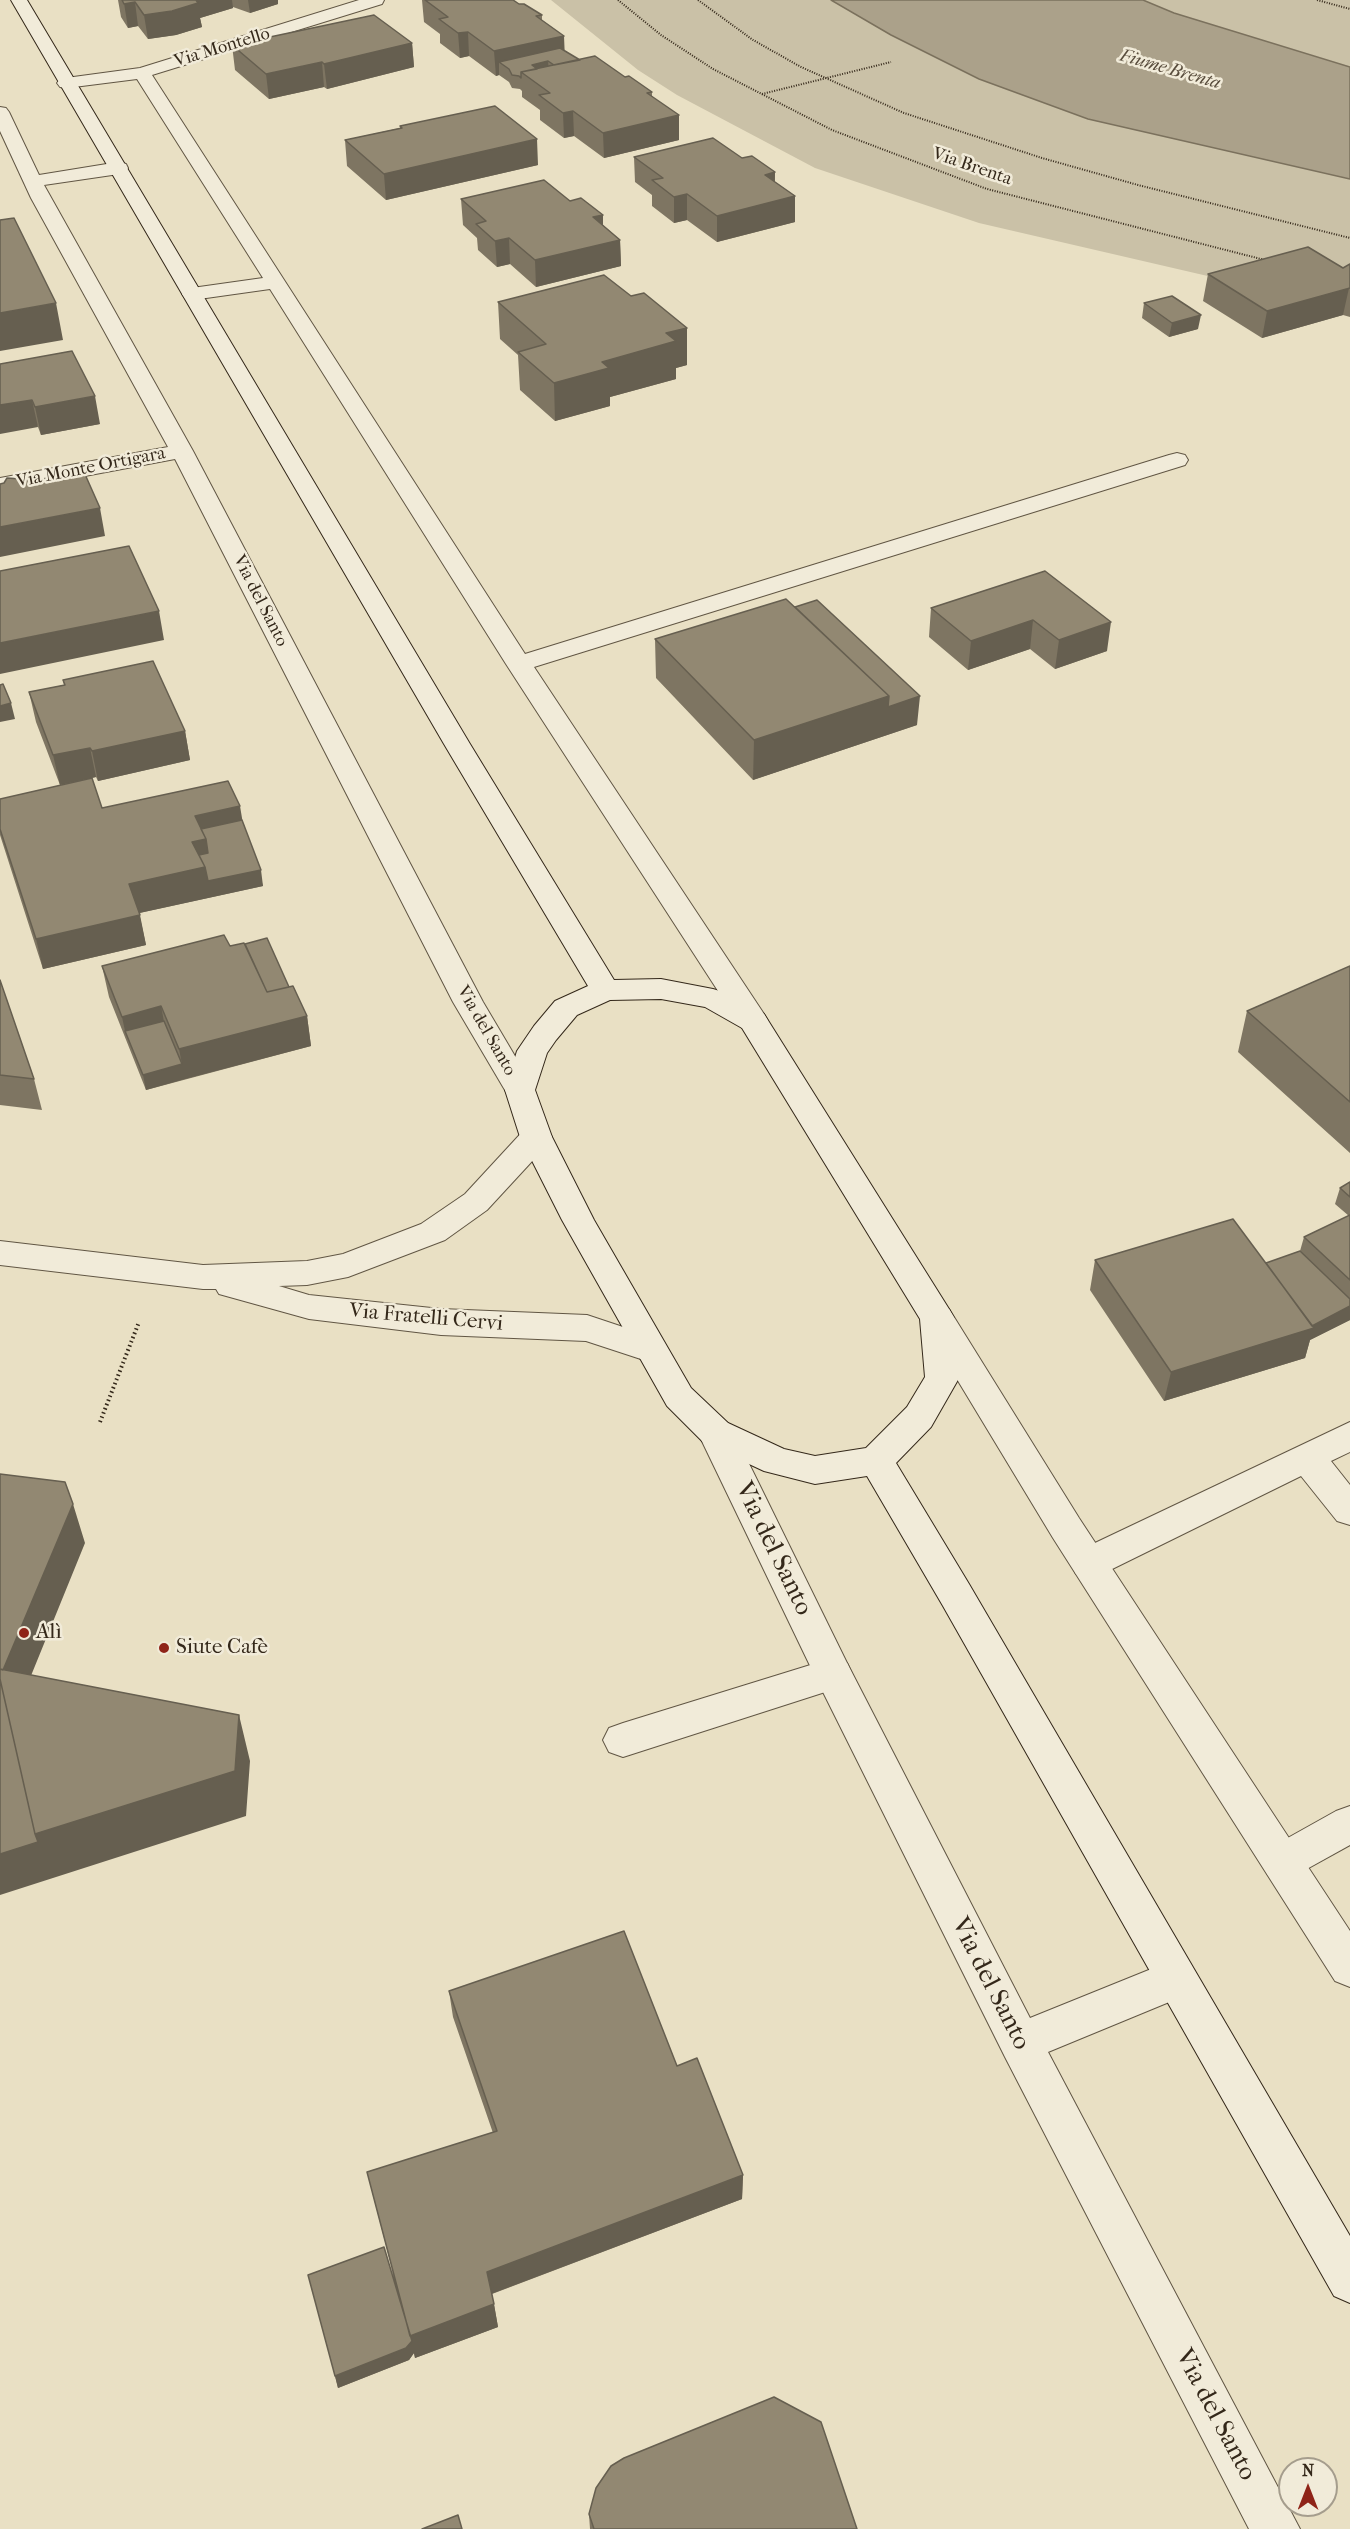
<!DOCTYPE html>
<meta charset="utf-8">
<style>
body{margin:0}
#map{position:relative;width:1350px;height:2529px;overflow:hidden;background:#e9e0c4;font-family:"IM FELL French Canon",serif}
canvas{display:block}
.north{position:absolute;left:1278px;top:2457px;width:60px;height:60px;box-sizing:border-box;background:#f1ebd9;border:2px solid #a59d8d;border-radius:50%;rotate:0deg;font-size:16px;font-weight:700;line-height:24px;text-align:center;color:#34281a}
.north::after{content:'';display:block;margin:auto;width:21px;height:27px;background:#8f2418;clip-path:polygon(50% 0,100% 100%,50% 72%,0 100%)}
</style>
<div id="map">
<canvas width="1350" height="2529"></canvas>
<div class="north">N</div>
</div>
<script>
const context = document.querySelector('canvas').getContext('2d');
context.lineJoin = 'round';
function fill(path, color) { context.fillStyle = color; context.fill(path, 'evenodd'); }
const toPath = rows => new Path2D(rows.map(r => 'M' + r).join(''));
function stroke(path, color, width, dash) { context.strokeStyle = color; context.lineWidth = width; context.lineCap = dash ? 'butt' : 'round'; context.setLineDash(dash || []); context.stroke(path); }
function write(font, color, halo, rows, align = 'center') {
  context.font = font + ' "IM FELL French Canon",serif'; context.lineWidth = 5; context.setLineDash([]); context.textBaseline = 'middle'; context.strokeStyle = halo; context.fillStyle = color; for (const [text, x, y, turn = 0] of rows) {
    context.save(); context.translate(x, y); context.rotate((+turn || 0) * Math.PI / 180); context.textAlign = isNaN(turn) ? turn : align; if (halo) context.strokeText(text, 0, 0); context.fillText(text, 0, 0); context.restore();
  }
}
const green = toPath([
 [551,0,831,0,891,35,979,79,1088,119,1350,179,1350,309,979,223,815,168,677,95,638,70],
 [1143,0,1350,0,1350,67,1174,13]
]);
const water = toPath([
 [831,0,1143,0,1174,13,1350,67,1350,179,1088,119,979,79,891,35,831,0]
]);
const pathFar1 = toPath([
 [618,0,661,35,713,69,832,130,987,189,1265,260],
 [698,0,753,40,801,67,904,113,1042,158,1138,185,1350,238],
 [1317,0,1350,9],
 [762,94,891,62]
]);
const path = toPath([
 [100,1422,139,1322]
]);
const lane = toPath([
 [1350,1422,1350,1452,1331,1461,1350,1485,1350,1525,1337,1521,1301,1476,1102,1574,1089,1578,1076,1574,1071,1563,1076,1552,1350,1422],
 [833,1658,847,1663,852,1674,847,1685,623,1757,609,1752,603,1740,609,1728,623,1723,833,1658],
 [1350,1806,1350,1845,1296,1875,1282,1880,1268,1875,1262,1862,1268,1849,1336,1811,1350,1806]
]);
const street = toPath([
 [359,0,384,0,382,4,152,75,525,654,1169,455,1177,453,1185,455,1188,460,1185,465,534,667,764,1014,768,1021,764,1028,753,1031,742,1028,506,664,270,289,192,300,185,298,182,294,185,290,192,288,263,278,137,79,66,88,60,87,57,83,60,79,66,78,140,68,359,0],
 [0,107,6,108,9,112,39,175,119,162,126,164,128,168,126,172,119,174,44,185,193,451,483,1002,535,1090,531,1097,520,1100,509,1097,453,1002,175,459,0,492,0,478,168,447,31,198,0,131,0,107],
 [536,1126,547,1129,552,1137,547,1145,487,1210,445,1240,348,1277,307,1285,279,1286,309,1295,441,1309,587,1315,662,1340,667,1349,662,1358,650,1362,586,1341,441,1335,309,1319,219,1294,216,1289,203,1289,0,1265,0,1241,203,1265,307,1261,343,1254,421,1224,465,1194,525,1129,536,1126],
 [937,1305,949,1309,1079,1518,1350,1931,1350,1987,1335,1981,1053,1538,920,1318,925,1309,937,1305],
 [716,1419,728,1423,734,1433,847,1663,1030,2018,1176,1959,1191,1965,1197,1979,1191,1993,1048,2052,1300,2529,1249,2529,1005,2057,814,1674,698,1433,704,1423,716,1419]
]);
const secondary = toPath([
 [11,0,27,0,470,744,614,980,661,979,713,989,723,992,764,1014,949,1309,954,1318,959,1378,931,1427,896,1463,969,1584,1350,2236,1350,2303,1334,2296,943,1606,867,1476,815,1484,764,1471,704,1443,667,1406,562,1220,520,1137,505,1090,517,1051,534,1026,555,1001,588,986,444,744,11,0],
 [661,999,705,1007,742,1028,920,1319,925,1377,907,1407,866,1448,815,1456,784,1449,728,1423,691,1388,594,1220,552,1137,535,1090,547,1053,556,1040,577,1015,610,1000,661,999]
]);
const wall = toPath([
 [118,0,278,0,278,4,250,13,233,7,233,8,200,18,202,27,176,35,148,39,138,26,128,28,121,17],
 [422,0,513,0,519,4,542,15,542,20,564,51,580,60,625,77,652,92,652,96,679,140,604,158,574,136,564,138,540,120,540,110,522,97,522,91,520,89,512,88,509,82,499,75,496,76,469,56,460,58,440,43,440,34,424,22],
 [412,43,414,67,327,89,324,87,269,99,235,70,232,45],
 [400,126,538,165,386,200,347,166,345,140,400,128],
 [634,157,742,158,775,172,775,182,795,196,795,222,717,242,687,220,674,223,652,206,652,195,635,182],
 [461,199,570,201,603,215,603,225,620,240,621,266,536,287,510,264,497,267,478,250,477,238,463,225],
 [1350,264,1350,317,1343,315,1262,338,1203,301,1208,274,1343,268],
 [631,296,687,328,687,365,676,368,676,379,610,397,610,406,555,421,520,390,518,355,500,339,498,302],
 [1144,303,1198,329,1169,337,1142,318],
 [0,364,100,424,41,435,38,427],
 [1045,571,1107,651,1055,669,1030,649,968,670,929,637,931,608],
 [655,639,917,725,753,780,656,678],
 [63,680,185,731,190,760,98,781,96,777,60,785,36,722,29,692,64,685],
 [0,799,242,820,263,886,139,913,146,945,43,969,0,835],
 [245,944,289,987,307,1016,311,1046,146,1090,109,997,102,966],
 [1350,966,1350,1153,1238,1052,1247,1011],
 [0,980,34,1079,42,1110,0,1105],
 [1350,1182,1350,1320,1310,1340,1305,1358,1164,1401,1090,1290,1095,1260,1266,1263,1300,1251,1304,1237,1349,1216,1335,1204,1340,1188],
 [449,1991,677,2066,743,2175,742,2199,492,2294,498,2327,415,2358,414,2353,409,2360,338,2388,335,2376,400,2300,367,2172,493,2133,453,2017],
 [589,2514,857,2529,590,2529]
]);
const shadedWall = toPath([
 [193,0,232,0,233,8,200,18,202,27,176,35,148,39,144,15],
 [248,0,278,0,278,4,250,13],
 [135,2,138,26,128,28,124,3],
 [468,32,469,56,460,58,458,33],
 [564,36,565,60,548,61,549,74,532,68,509,69,499,62,499,75,496,76,494,51],
 [412,43,414,67,327,89,324,64],
 [322,62,324,87,269,99,266,74],
 [573,111,574,136,564,138,563,113],
 [679,115,679,140,604,158,603,133],
 [537,139,538,165,386,200,384,174],
 [775,172,774,198,765,175],
 [687,194,687,220,674,223,674,197],
 [795,196,795,222,717,242,717,216],
 [603,215,603,241,593,217],
 [509,238,510,264,497,267,495,241],
 [620,240,621,266,536,287,535,260],
 [1349,288,1343,315,1262,338,1267,311],
 [56,303,63,340,0,351,0,313],
 [1201,315,1198,329,1169,337,1172,323],
 [687,328,687,365,676,368,676,379,610,397,610,406,555,421,554,383,666,333],
 [95,396,100,424,41,435,35,407],
 [32,400,38,427,0,434,0,405],
 [100,508,105,536,0,557,0,527],
 [159,611,164,640,0,674,0,643],
 [1033,620,1030,649,968,670,971,641],
 [1111,622,1107,651,1055,669,1059,640],
 [889,696,920,696,917,725,753,780,754,740],
 [11,703,15,719,0,722,0,706],
 [185,731,190,760,98,781,92,751],
 [90,748,96,777,60,785,53,755],
 [240,806,245,836,261,870,263,886,135,914,129,884,192,842,195,816],
 [140,915,146,945,43,969,36,939],
 [161,1006,167,1037,125,1031,122,1017],
 [307,1016,311,1046,185,1079,179,1049],
 [182,1064,185,1079,146,1090,143,1075],
 [1350,1306,1350,1320,1310,1340,1305,1358,1164,1401,1171,1372],
 [73,1504,85,1543,15,1715,239,1715,250,1761,246,1816,0,1895,0,1854,35,1834,0,1676],
 [743,2175,742,2199,491,2294,487,2272],
 [494,2304,498,2327,415,2358,414,2353,409,2360,338,2388,335,2376,410,2336]
]);
const building = toPath([
 [122,0,196,0,198,3,172,11,144,15,135,2,124,4,122,0],
 [425,0,513,0,519,4,524,4,542,15,536,16,564,36,494,51,468,32,458,33,439,19,448,17,425,0],
 [374,15,412,43,324,64,322,62,266,74,232,45,374,15],
 [560,48,580,60,554,65,548,61,532,65,537,69,521,72,521,78,519,76,512,75,509,69,499,62,560,48],
 [595,56,625,77,629,76,652,92,647,93,679,115,603,133,573,111,563,113,539,95,550,93,521,72,595,56],
 [495,106,537,139,384,174,345,140,402,128,400,126,495,106],
 [713,138,742,158,752,156,775,172,765,175,795,196,717,216,687,194,674,197,652,180,663,178,634,157,713,138],
 [544,180,570,201,581,198,603,215,593,217,620,240,535,260,509,238,495,241,476,224,486,221,461,199,544,180],
 [14,218,56,303,0,313,0,220,14,218],
 [1308,247,1343,268,1350,264,1350,288,1267,311,1208,274,1308,247],
 [604,275,631,296,644,293,687,328,666,333,676,341,602,362,609,368,554,383,518,352,546,344,498,302,604,275],
 [1172,296,1201,315,1172,323,1144,303,1172,296],
 [72,351,95,396,35,407,32,400,0,405,0,364,72,351],
 [84,472,100,508,0,527,0,484,4,483,7,478,36,480,84,472],
 [129,546,159,611,0,643,0,571,129,546],
 [1045,571,1111,622,1059,640,1033,620,971,641,931,608,1045,571],
 [786,599,889,696,754,740,655,639,786,599],
 [817,600,920,696,888,707,889,696,795,607,817,600],
 [153,661,185,731,92,751,90,748,53,755,29,692,65,685,63,680,153,661],
 [3,684,11,703,0,706,0,685,3,684],
 [92,778,102,808,228,781,240,806,195,816,206,839,192,842,205,867,129,884,140,915,36,939,0,829,0,799,92,778],
 [242,820,261,870,208,881,205,867,199,855,208,853,206,839,201,829,242,820],
 [224,935,230,946,244,943,267,992,293,986,307,1016,179,1049,161,1006,122,1017,102,966,224,935],
 [267,938,289,987,267,992,245,944,267,938],
 [1350,966,1350,1102,1247,1011,1350,966],
 [0,980,34,1079,0,1075,0,980],
 [164,1021,182,1064,143,1075,125,1031,164,1021],
 [1350,1182,1350,1197,1340,1188,1350,1182],
 [1350,1215,1350,1280,1304,1237,1350,1215],
 [1233,1219,1314,1328,1171,1372,1095,1260,1233,1219],
 [1300,1251,1350,1299,1350,1306,1312,1326,1266,1263,1300,1251],
 [0,1474,65,1482,73,1504,3,1670,0,1669,0,1474],
 [0,1669,239,1715,235,1771,35,1834,0,1679,0,1669],
 [0,1679,35,1834,38,1842,0,1854,0,1679],
 [624,1931,677,2066,697,2058,743,2175,487,2272,494,2304,410,2336,367,2172,497,2131,449,1991,624,1931],
 [384,2247,412,2341,406,2348,335,2376,308,2275,384,2247],
 [774,2397,821,2422,857,2529,594,2529,589,2514,596,2488,611,2466,624,2458,774,2397],
 [458,2515,462,2529,422,2529,458,2515]
]);
const markers = [
 [24,1633,6,"#8f2418"],
 [164,1648,6,"#8f2418"]
];
const farStreetnames = [
 ["Via Montello",222,48,-17],
 ["Via Brenta",972,167,19],
 ["Via Monte Ortigara",91,468,-11],
 ["Via del Santo",260,601,63],
 ["Via del Santo",486,1031,60]
];
const farWaternames = [
 ["Fiume Brenta",1170,70,16]
];
const streetNames = [
 ["Via Fratelli Cervi",426,1318,5]
];
const poiNames = [
 ["Alì",36,1633],
 ["Siute Cafè",176,1648]
];
const nearStreetnames = [
 ["Via del Santo",773,1549,64],
 ["Via del Santo",990,1984,63],
 ["Via del Santo",1215,2415,62]
];
fill(green, '#cac1a7');
fill(water, '#aba18a');
stroke(water, '#7b715d', 1.5);
stroke(lane, '#615644', 2);
stroke(street, '#615644', 2);
stroke(secondary, '#34281a', 2);
stroke(pathFar1, '#34281a', 2, [1, 1.5]);
stroke(path, '#34281a', 4, [1.5, 3]);
fill(lane, '#f1ebd9');
fill(street, '#f1ebd9');
fill(secondary, '#f1ebd9');
fill(wall, '#7e7562');
fill(shadedWall, '#665f50');
fill(building, '#928872');
stroke(building, '#665f50', 1.5);
for (const [x, y, r, color] of markers) { const dot = new Path2D(); dot.arc(x, y, r, 0, 2 * Math.PI); context.fillStyle = color; context.fill(dot); stroke(dot, '#f1ebd9', 2); }
write('18px', '#34281a', '#f1ebd9', farStreetnames);
write('italic 18px', '#584c3c', '#f1ebd9', farWaternames);
write('21px', '#34281a', '#f1ebd9', streetNames);
write('21px', '#34281a', '#f1ebd9', poiNames, 'left');
write('26px', '#34281a', '#f1ebd9', nearStreetnames);
</script>
